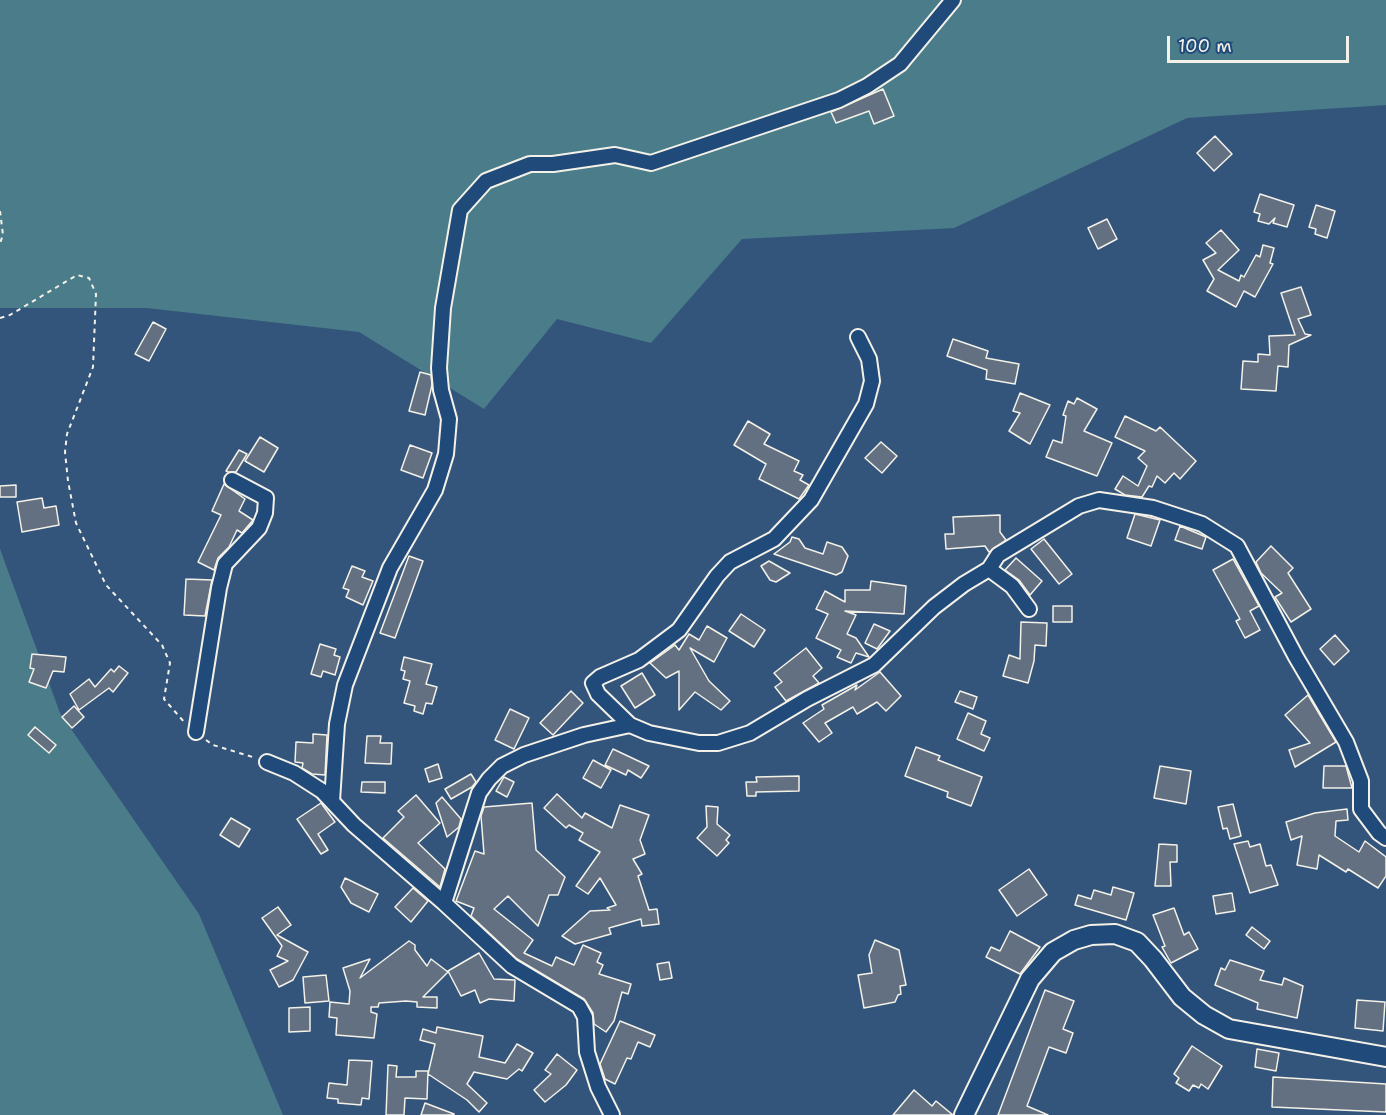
<!DOCTYPE html>
<style>
body{margin:0}
#map{position:relative;width:1386px;height:1115px;overflow:hidden;background:#33557c;font-family:"Shantell Sans",sans-serif}
canvas{display:block}
.scale{position:absolute;left:1167px;top:36px;width:182px;height:27px;box-sizing:border-box;border:3px solid #f4f1e8;border-top:0;padding-left:8px;font-size:18px;line-height:21px;white-space:nowrap;color:#f4f1e8;-webkit-text-stroke:4px #1f4a7a;paint-order:stroke}
</style>
<div id="map">
<canvas width="1386" height="1115"></canvas>
<div class="scale">100 m</div>
</div>
<script>
const context = document.querySelector('canvas').getContext('2d');
context.lineJoin = 'round';
function fill(path, color) { context.fillStyle = color; context.fill(path, 'evenodd'); }
const toPath = rows => new Path2D(rows.map(r => 'M' + r).join(''));
function stroke(path, color, width, dash) { context.strokeStyle = color; context.lineWidth = width; context.lineCap = dash ? 'butt' : 'round'; context.setLineDash(dash || []); context.stroke(path); }
const green = toPath([
 [0,0,1386,0,1386,105,1187,118,954,228,742,239,651,343,557,319,484,409,359,332,147,308,0,308],
 [0,549,60,713,199,914,283,1115,0,1115]
]);
const building = toPath([
 [883,89,894,116,874,124,869,111,836,123,831,112,883,89],
 [1215,136,1232,154,1214,171,1197,153,1215,136],
 [1260,194,1294,205,1287,227,1273,223,1275,218,1269,224,1258,221,1260,214,1254,212,1260,194],
 [1316,205,1335,211,1327,238,1315,234,1316,229,1309,227,1316,205],
 [1107,219,1117,239,1098,249,1088,228,1107,219],
 [1221,230,1239,250,1218,270,1239,281,1241,275,1244,277,1256,255,1260,257,1263,245,1274,248,1270,263,1273,264,1255,297,1244,291,1236,307,1207,291,1214,279,1203,260,1216,253,1206,243,1221,230],
 [1301,287,1311,315,1298,319,1305,334,1311,335,1289,345,1288,367,1278,366,1276,391,1241,389,1243,361,1258,362,1258,354,1270,355,1269,336,1295,335,1281,293,1301,287],
 [153,322,166,329,149,361,135,354,153,322],
 [953,339,988,351,986,358,1019,364,1015,384,986,379,987,370,947,356,953,339],
 [420,372,431,375,432,385,425,415,409,411,420,372],
 [1020,393,1050,405,1030,444,1009,431,1020,413,1013,411,1020,393],
 [1077,398,1097,409,1084,431,1112,443,1097,476,1046,457,1053,440,1062,443,1066,416,1063,415,1068,401,1074,404,1077,398],
 [1125,416,1156,431,1160,427,1196,461,1180,479,1174,473,1165,483,1157,476,1152,487,1149,486,1142,497,1125,495,1115,489,1123,476,1138,486,1147,466,1138,458,1145,451,1115,437,1125,416],
 [748,421,770,434,764,444,799,461,794,471,803,475,800,480,809,485,799,499,759,479,766,464,734,445,748,421],
 [260,437,278,448,264,472,245,461,260,437],
 [881,442,897,456,882,473,865,458,881,442],
 [410,445,432,453,423,478,401,470,410,445],
 [239,450,247,454,236,472,228,472,226,471,239,450],
 [224,484,245,499,239,511,253,520,242,533,237,530,229,547,218,558,214,570,198,562,221,515,212,511,224,484],
 [16,485,16,497,0,497,0,486,16,485],
 [42,498,44,508,56,506,59,525,22,532,17,502,42,498],
 [1135,514,1160,520,1151,546,1127,538,1135,514],
 [1000,515,1000,532,1006,540,989,552,985,546,946,549,945,534,954,534,953,517,1000,515],
 [1180,526,1206,537,1202,549,1175,540,1180,526],
 [792,537,799,539,805,548,823,554,827,542,842,547,848,556,842,572,836,575,774,554,790,542,792,537],
 [1044,539,1072,574,1059,584,1031,549,1044,539],
 [1271,546,1293,568,1288,573,1311,609,1291,622,1275,597,1282,593,1261,573,1256,562,1271,546],
 [409,556,423,561,395,638,380,633,409,556],
 [1016,558,1042,581,1030,595,1019,580,1005,570,1016,558],
 [1233,559,1259,606,1250,611,1260,630,1245,638,1236,621,1240,619,1213,570,1233,559],
 [769,561,790,573,776,582,770,580,761,566,769,561],
 [352,566,365,571,362,577,373,581,363,605,346,597,349,590,343,588,352,566],
 [186,579,212,580,205,616,184,615,186,579],
 [871,581,906,586,904,614,845,611,856,615,847,634,856,638,869,657,856,653,851,663,837,657,841,650,816,638,828,614,816,609,825,591,845,602,845,590,870,590,871,581],
 [1053,606,1072,606,1072,622,1053,622,1053,606],
 [741,614,765,630,754,647,729,631,741,614],
 [1021,622,1047,623,1046,646,1035,645,1034,661,1028,683,1003,676,1009,655,1020,659,1021,622],
 [874,624,890,631,877,649,865,643,874,624],
 [707,626,727,638,714,662,690,648,709,681,730,701,721,710,695,692,679,710,679,671,666,678,650,663,675,645,679,650,689,634,699,640,707,626],
 [1335,635,1349,651,1334,665,1320,649,1335,635],
 [320,644,336,649,334,655,340,657,335,675,323,671,321,677,311,674,320,644],
 [806,648,822,668,813,676,819,683,786,701,775,687,782,682,774,673,806,648],
 [32,654,66,657,64,672,53,671,46,688,29,682,34,669,30,668,32,654],
 [404,657,432,664,426,684,437,687,432,704,426,703,423,714,414,711,415,706,404,703,410,681,403,679,405,671,401,670,404,657],
 [119,666,128,673,113,692,109,688,79,710,70,694,89,679,95,687,111,669,114,672,119,666],
 [880,672,901,696,886,711,877,702,857,714,853,707,825,723,832,733,819,742,803,723,824,709,822,705,857,685,855,690,880,672],
 [642,673,655,695,635,708,621,686,642,673],
 [571,691,583,703,553,735,540,723,571,691],
 [960,691,977,697,973,709,955,702,960,691],
 [1308,695,1336,742,1295,767,1289,750,1310,743,1285,715,1308,695],
 [74,706,84,717,72,728,62,717,74,706],
 [510,709,529,718,514,749,495,740,510,709],
 [968,713,986,721,981,734,990,738,984,751,957,739,968,713],
 [35,727,56,745,49,753,28,735,35,727],
 [313,734,327,735,325,775,312,774,302,768,303,763,295,762,296,742,313,743,313,734],
 [367,736,381,736,380,743,392,743,391,764,365,763,367,736],
 [916,747,940,756,938,760,982,777,971,806,947,797,948,792,905,776,916,747],
 [613,749,649,766,641,778,628,770,626,775,605,765,613,749],
 [593,760,611,770,601,788,583,778,593,760],
 [438,764,442,778,429,782,425,769,438,764],
 [1160,766,1191,771,1186,804,1154,798,1160,766],
 [1324,766,1346,766,1352,788,1323,788,1324,766],
 [471,774,476,782,472,787,451,799,445,789,471,774],
 [799,776,799,791,756,792,756,796,747,796,746,782,757,782,756,777,799,776],
 [504,777,514,782,507,797,496,791,504,777],
 [362,782,385,782,385,793,361,792,362,782],
 [557,794,582,818,585,813,612,828,620,805,649,815,640,840,645,854,633,859,642,874,638,876,649,910,657,909,659,924,642,926,641,919,609,928,611,934,575,944,562,936,590,911,610,910,607,908,616,905,600,878,588,894,576,886,600,852,579,840,583,833,569,825,566,828,544,808,557,794],
 [416,795,440,823,418,843,445,869,440,887,383,838,404,817,398,811,416,795],
 [442,797,461,819,459,827,447,837,436,803,442,797],
 [321,803,335,822,318,834,328,850,321,854,297,819,321,803],
 [532,803,536,850,565,877,558,895,549,895,538,926,508,896,494,909,533,940,524,953,552,966,556,957,574,965,583,945,601,953,597,962,603,965,599,974,631,984,628,994,622,992,614,1021,606,1032,594,1024,593,1013,584,999,517,959,471,916,474,908,456,901,475,851,484,854,481,816,484,807,532,803],
 [1233,804,1241,836,1230,839,1227,828,1223,829,1218,807,1233,804],
 [706,806,718,807,717,824,730,835,726,840,729,843,717,856,697,838,707,827,706,806],
 [1347,809,1348,820,1336,821,1335,836,1359,852,1365,841,1386,857,1386,876,1378,888,1348,869,1346,872,1319,855,1317,869,1297,865,1302,836,1291,840,1286,822,1315,813,1347,809],
 [231,818,250,829,239,847,220,835,231,818],
 [1248,841,1250,847,1260,844,1266,866,1271,865,1278,885,1250,893,1234,844,1248,841],
 [1159,844,1177,845,1177,862,1170,862,1171,886,1155,886,1159,844],
 [1029,869,1047,895,1017,916,999,890,1029,869],
 [345,878,378,894,369,912,351,903,341,887,345,878],
 [1113,887,1134,893,1126,920,1075,905,1078,895,1091,899,1094,890,1111,895,1113,887],
 [413,888,428,901,411,922,395,907,413,888],
 [1232,893,1235,911,1216,914,1213,896,1232,893],
 [278,907,291,925,277,935,308,952,293,980,279,987,270,970,288,961,277,956,282,946,262,918,278,907],
 [1174,908,1184,935,1189,932,1198,949,1171,963,1162,947,1165,946,1153,915,1174,908],
 [1252,927,1270,941,1264,949,1246,935,1252,927],
 [1010,931,1040,947,1020,974,986,957,991,947,1000,951,1010,931],
 [875,940,899,950,906,985,900,986,901,994,898,995,895,1002,864,1008,858,975,872,973,869,955,875,940],
 [409,941,415,945,415,950,427,966,431,959,448,972,423,997,437,997,437,1008,417,1007,417,1002,406,1001,379,1003,378,1007,371,1007,371,1012,377,1014,374,1038,336,1035,337,1018,329,1017,330,1002,349,1004,350,991,343,968,370,959,360,978,409,941],
 [479,953,494,979,515,980,514,1001,489,999,480,1003,475,990,461,996,448,971,479,953],
 [1230,960,1264,971,1260,980,1282,985,1284,978,1303,986,1297,1018,1257,1009,1258,1003,1215,985,1221,968,1225,970,1230,960],
 [669,962,672,978,660,980,657,964,669,962],
 [326,975,329,1001,305,1003,303,977,326,975],
 [1045,990,1074,1001,1063,1029,1073,1033,1066,1053,1049,1047,1027,1106,1048,1115,998,1115,1045,990],
 [1357,1000,1385,1002,1383,1031,1355,1028,1357,1000],
 [310,1007,310,1031,289,1032,289,1008,310,1007],
 [620,1021,655,1035,650,1047,638,1042,631,1059,627,1058,615,1084,605,1079,600,1064,620,1021],
 [437,1027,483,1036,479,1057,505,1063,517,1044,533,1053,522,1071,519,1069,507,1079,474,1072,467,1084,487,1103,479,1112,467,1100,428,1074,435,1044,420,1040,423,1029,436,1033,437,1027],
 [1192,1046,1222,1066,1208,1089,1201,1084,1199,1088,1193,1085,1189,1091,1176,1083,1179,1078,1174,1074,1192,1046],
 [1257,1049,1279,1053,1276,1071,1255,1067,1257,1049],
 [557,1054,577,1070,566,1085,545,1102,534,1090,551,1074,545,1070,557,1054],
 [349,1060,372,1061,369,1099,362,1098,361,1105,338,1103,338,1099,327,1098,329,1083,347,1085,349,1060],
 [388,1065,397,1066,396,1077,416,1077,416,1071,428,1071,427,1099,405,1098,404,1115,386,1115,388,1065],
 [1273,1077,1386,1084,1386,1112,1272,1107,1273,1077],
 [914,1090,932,1106,936,1101,953,1115,893,1115,914,1090],
 [425,1103,454,1114,454,1115,421,1115,425,1103]
]);
const path = toPath([
 [0,211,3,235,0,243],
 [0,318,10,315,77,275,89,278,96,294,93,367,67,434,65,452,68,481,76,523,106,585,162,645,170,663,164,699,185,723],
 [206,740,213,745,256,758]
]);
const minor = toPath([
 [989,569,1012,586,1029,609],
 [630,725,598,694,593,683,600,677,639,660,679,630,717,576,730,562,774,539,811,500,866,404,872,381,869,359,858,337],
 [196,732,219,588,225,564,259,528,265,513,266,498,232,480],
 [267,762,294,773,322,791,354,825,444,903],
 [332,801,337,724,345,685,390,568,435,490,446,454,449,419,441,390,439,368,443,308,460,210,486,181,530,164,553,164,615,155,651,163,839,100,867,86,900,64,953,0],
 [612,1115,598,1087,587,1052,585,1017,579,1006,512,966,444,903,479,793,489,779,502,766,524,755,584,735,630,725,649,733,699,743,718,743,750,733,807,699,874,665,934,607,964,584,989,569,998,555,1079,506,1099,500,1153,508,1202,524,1237,546,1296,657,1346,742,1361,781,1361,809,1379,833,1386,838]
]);
const secondary = toPath([
 [964,1115,1030,979,1053,952,1074,940,1091,935,1115,934,1137,942,1153,959,1182,997,1204,1015,1229,1029,1386,1057]
]);
fill(green, '#4a7d89');
fill(building, '#627081');
stroke(building, '#f4f1e8', 1.5);
stroke(minor, '#f4f1e8', 18);
stroke(secondary, '#f4f1e8', 22);
stroke(path, '#f4f1e8', 2, [4.5, 4.5]);
stroke(minor, '#1f4a7a', 14);
stroke(secondary, '#1f4a7a', 18);
</script>
